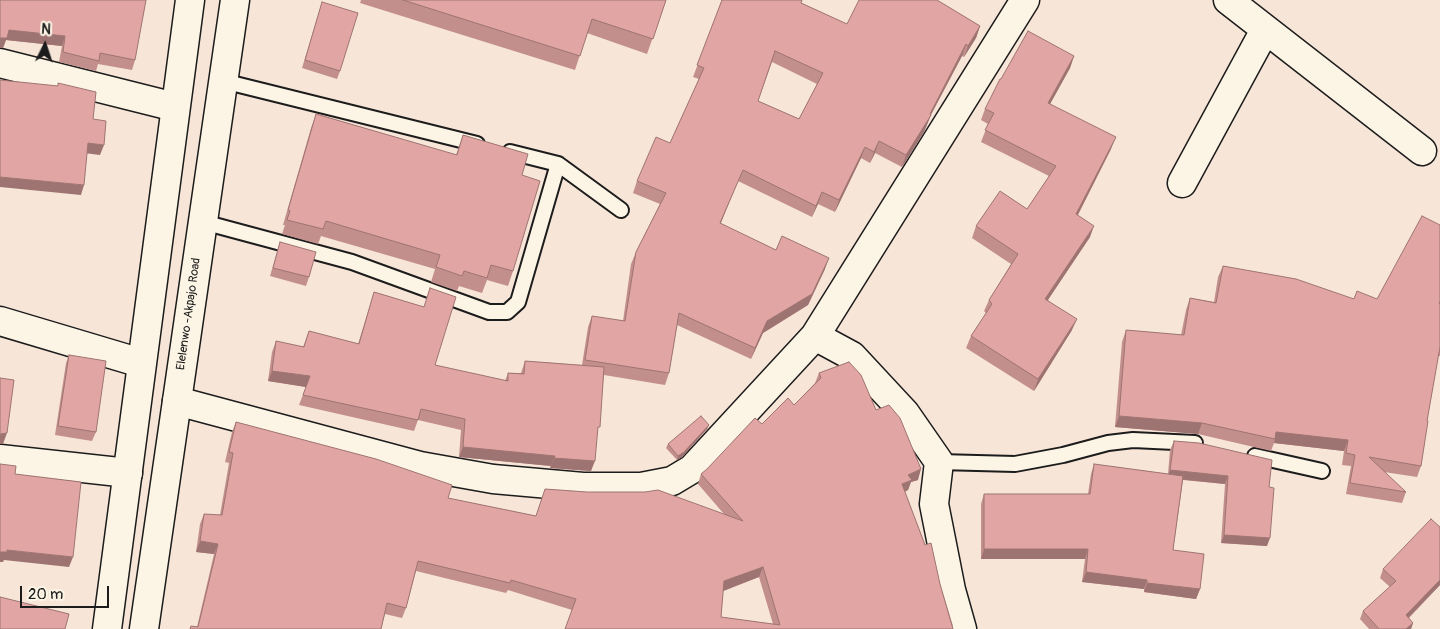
<!DOCTYPE html>
<style>
body{margin:0}
#map{position:relative;width:1440px;height:629px;overflow:hidden;background:#f7e5d8;font-family:Pangolin,sans-serif}
canvas{display:block}
.north{position:absolute;left:20px;top:20px;width:50px;height:50px;-webkit-text-stroke:4px #fcf5e5;paint-order:stroke;rotate:4deg;font-size:14px;font-weight:700;line-height:20px;text-align:center;color:#1c1c1c}
.north::after{content:'';display:block;margin:auto;width:18px;height:22px;background:#1c1c1c;clip-path:polygon(50% 0,100% 100%,50% 72%,0 100%)}
.scale{position:absolute;left:20px;top:586px;width:89px;height:22px;box-sizing:border-box;border:2px solid #1c1c1c;border-top:0;padding-left:6px;font-size:15px;line-height:18px;white-space:nowrap;color:#1c1c1c;-webkit-text-stroke:4px #fcf5e5;paint-order:stroke}
</style>
<div id="map">
<canvas width="1440" height="629"></canvas>
<div class="north">N</div>
<div class="scale">20 m</div>
</div>
<script>
const context = document.querySelector('canvas').getContext('2d');
context.lineJoin = 'round';
const toPath = rows => new Path2D(rows.map(r => 'M' + r).join(''));
function stroke(path, color, width, dash) { context.strokeStyle = color; context.lineWidth = width; context.lineCap = dash ? 'butt' : 'round'; context.setLineDash(dash || []); context.stroke(path); }
function fill(path, color) { context.fillStyle = color; context.fill(path, 'evenodd'); }
function write(font, color, halo, rows, align = 'center') {
  context.font = font + ' Pangolin,sans-serif'; context.lineWidth = 4.5; context.setLineDash([]); context.textBaseline = 'middle'; context.strokeStyle = halo; context.fillStyle = color; for (const [text, x, y, turn = 0] of rows) {
    context.save(); context.translate(x, y); context.rotate((+turn || 0) * Math.PI / 180); context.textAlign = isNaN(turn) ? turn : align; if (halo) context.strokeText(text, 0, 0); context.fillText(text, 0, 0); context.restore();
  }
}
const lane = toPath([
 [223,81,477,144],
 [510,152,558,164,621,210],
 [203,222,352,262,489,312,507,312,518,302,558,164],
 [1255,456,1322,471],
 [939,462,1015,464,1063,455,1108,443,1133,440,1195,443]
]);
const street = toPath([
 [1228,0,1422,151],
 [0,63,175,107],
 [1182,183,1265,30],
 [0,321,141,363],
 [815,336,852,356,905,413,939,462,934,504,951,590,962,629],
 [177,401,420,466,493,479,583,487,641,487,672,481,692,469,815,336,1025,0],
 [0,459,128,473]
]);
const secondary = toPath([
 [107,629,190,0],
 [144,629,235,0]
]);
const wall = toPath([
 [0,0,135,60,132,70,98,64,96,71,59,62,62,46,6,40,3,48,0,48],
 [361,0,666,0,647,54,587,33,575,70,360,3],
 [722,0,801,3,847,24,938,1,980,26,976,38,964,57,962,56,931,115,924,132,902,167,875,153,870,163,861,158,835,212,818,204,812,217,738,181,720,224,776,250,825,269,808,305,763,333,751,359,677,325,669,373,665,385,604,375,597,435,591,471,550,468,551,466,459,457,461,430,418,420,414,431,299,405,306,387,268,381,272,352,276,341,303,347,309,331,358,344,374,292,424,307,430,288,435,365,505,381,508,373,521,373,525,361,582,365,588,327,592,316,623,321,631,264,636,252,660,204,633,193,637,181,670,143,699,79,693,77],
 [772,62,817,84,799,119,758,101],
 [322,2,340,71,337,79,302,68],
 [1074,56,1070,68,1050,104,1111,149,1078,215,1090,237,1048,300,1072,330,1034,391,966,348,971,336,986,313,984,311,989,300,1011,264,972,238,976,226,1027,209,1049,176,981,142,988,124,981,120,985,109,1001,79],
 [316,114,456,155,463,135,522,175,513,271,508,286,487,280,482,293,459,286,457,291,431,282,435,269,321,236,318,244,282,234,285,225,283,225,311,128],
 [1440,225,1440,356,1438,356,1427,421,1421,466,1417,477,1384,472,1406,492,1402,503,1346,494,1351,466,1342,465,1344,451,1274,443,1271,451,1198,434,1115,427,1122,342,1126,330,1181,335,1186,310,1190,298,1214,302,1218,277,1223,266,1354,299,1377,299],
 [280,242,309,277,306,286,270,276],
 [69,355,96,432,92,441,55,435,66,363],
 [819,373,876,410,918,480,911,482,908,490,905,492,940,584,953,626,565,629,572,610,508,590,506,593,416,571,406,608,402,618,385,614,381,629,190,629,191,626,197,627,214,554,196,552,200,524,204,514,220,515,229,463,225,462,232,432,236,422,448,498,536,516,545,489,724,514,698,484,701,474,762,424,794,405,815,383],
 [759,577,773,624,721,617,723,590],
 [709,425,707,429,682,457,677,460,666,448,668,444],
 [1174,441,1269,487,1267,546,1221,543,1225,484,1183,480,1173,550,1200,589,1196,599,1144,592,1144,589,1082,582,1085,559,981,559,981,504,984,494,1088,494,1091,474,1094,464,1168,474,1170,450],
 [1440,527,1440,585,1409,618,1413,623,1411,629,1369,629,1360,619,1363,611,1390,587,1380,578,1383,569]
]);
const shadedWall = toPath([
 [980,26,976,38,964,57,968,46],
 [9,30,65,36,62,46,6,40,3,48,0,48,0,38],
 [966,44,962,56,928,120,931,115,924,132,902,167,906,155,930,114],
 [1074,56,1070,68,1044,115,1048,103],
 [1116,137,1111,149,1072,226,1076,214],
 [879,141,875,153,870,163,874,152],
 [88,143,104,145,100,155,84,153],
 [865,147,861,158,835,212,839,200],
 [743,170,738,181,716,235,720,223],
 [0,177,84,185,81,195,0,187],
 [822,192,818,204,812,217,816,206],
 [1094,226,1090,237,1041,310,1045,299],
 [829,258,825,269,808,305,763,333,751,359,755,348,767,321],
 [1077,319,1072,330,1034,391,1038,379],
 [272,371,310,376,306,387,268,381],
 [1119,416,1202,423,1198,434,1115,427],
 [709,425,707,429,682,457,677,460,678,456],
 [1276,432,1348,440,1344,451,1274,443,1275,439],
 [7,433,3,444,0,444,0,434],
 [463,447,555,456,551,466,459,457],
 [554,458,595,461,591,471,550,468],
 [921,469,918,480,911,482,908,490,898,494,902,484,908,475],
 [1170,470,1228,476,1225,484,1167,478],
 [1224,535,1270,538,1267,546,1221,543],
 [200,541,218,544,214,554,196,552],
 [984,549,1088,549,1085,559,981,559],
 [7,550,73,557,69,567,4,560,3,562,0,562,0,552],
 [763,567,759,577,721,592,724,581],
 [1086,572,1147,580,1144,589,1082,582],
 [1440,580,1440,585,1403,623,1406,615],
 [1147,583,1200,589,1196,599,1144,592],
 [1413,623,1411,629,1406,629]
]);
const building = toPath([
 [0,0,146,0,135,60,100,53,99,61,63,52,65,36,9,30,7,38,0,38,0,0],
 [403,0,666,0,653,39,592,19,580,56,403,0],
 [722,0,802,0,801,3,847,24,859,0,937,0,980,26,968,46,966,44,930,114,931,115,928,120,906,155,879,141,874,152,865,147,839,200,822,192,816,206,743,170,720,223,776,250,782,236,829,258,812,294,767,321,755,348,679,313,669,373,585,360,592,316,625,321,636,252,666,193,637,181,656,137,670,143,704,68,697,65,722,0],
 [775,51,823,73,799,119,758,101,775,51],
 [322,2,358,13,340,71,305,60,322,2],
 [1028,31,1074,56,1048,103,1116,137,1076,214,1094,226,1045,299,1077,319,1038,379,971,336,992,304,989,300,1018,254,976,226,1000,191,1027,209,1056,166,985,130,994,113,985,109,1000,79,1001,79,1028,31],
 [0,80,58,86,58,83,96,92,93,119,106,121,104,145,88,143,84,185,0,177,0,80],
 [316,114,457,155,463,135,528,154,522,175,540,181,513,271,491,265,487,278,464,271,462,276,436,267,440,255,326,221,323,229,287,220,290,211,288,210,316,114],
 [1422,216,1440,225,1440,301,1439,303,1440,304,1440,347,1427,421,1428,421,1421,466,1369,457,1406,492,1350,483,1355,455,1346,453,1348,440,1276,432,1275,439,1202,423,1119,416,1126,330,1184,335,1190,298,1216,303,1223,266,1296,279,1354,299,1357,291,1377,299,1422,216],
 [280,242,316,252,309,277,273,268,280,242],
 [430,288,456,297,435,365,508,381,508,373,524,374,525,361,604,367,600,427,598,427,595,461,554,458,555,456,463,447,465,419,421,409,418,420,303,395,310,376,272,371,276,341,304,347,309,331,359,344,374,292,424,307,430,288],
 [69,355,106,361,96,432,58,426,69,355],
 [849,362,861,375,876,410,889,405,900,418,921,469,908,475,912,480,902,484,925,545,931,543,940,584,953,629,565,629,576,599,511,580,510,583,418,561,406,608,387,603,381,629,190,629,191,626,198,627,218,544,200,541,204,514,222,515,233,453,229,452,236,422,376,459,452,485,448,498,536,516,545,489,587,492,645,492,658,490,743,521,701,474,707,469,755,418,762,424,788,398,794,405,821,378,819,373,849,362],
 [763,567,780,625,721,617,724,581,763,567],
 [0,378,14,380,7,433,0,434,0,378],
 [701,416,709,425,684,452,678,456,668,444,701,416],
 [1174,441,1199,443,1272,460,1269,487,1274,488,1270,538,1224,535,1228,476,1170,470,1174,441],
 [0,464,16,466,15,474,81,482,73,557,7,550,7,552,0,552,0,464],
 [1094,464,1183,476,1173,550,1204,554,1200,589,1147,583,1147,580,1086,572,1088,549,984,549,984,494,1090,494,1094,464],
 [1431,519,1440,527,1440,580,1406,615,1413,623,1406,629,1379,629,1363,611,1396,581,1383,569,1431,519],
 [0,597,69,614,65,629,0,629,0,597]
]);
const streetNames = [
 ["Elelenwo -Akpajo Road",189,314,-82]
];
stroke(lane, '#1c1c1c', 18);
stroke(street, '#1c1c1c', 31);
stroke(secondary, '#1c1c1c', 31);
stroke(lane, '#fcf5e5', 14);
stroke(street, '#fcf5e5', 28);
stroke(secondary, '#fcf5e5', 28);
fill(wall, '#c28f8c');
fill(shadedWall, '#9e7472');
fill(building, '#e1a6a3');
stroke(building, '#9e7472', 1);
write('12px', '#1c1c1c', '#fcf5e5', streetNames);
</script>
